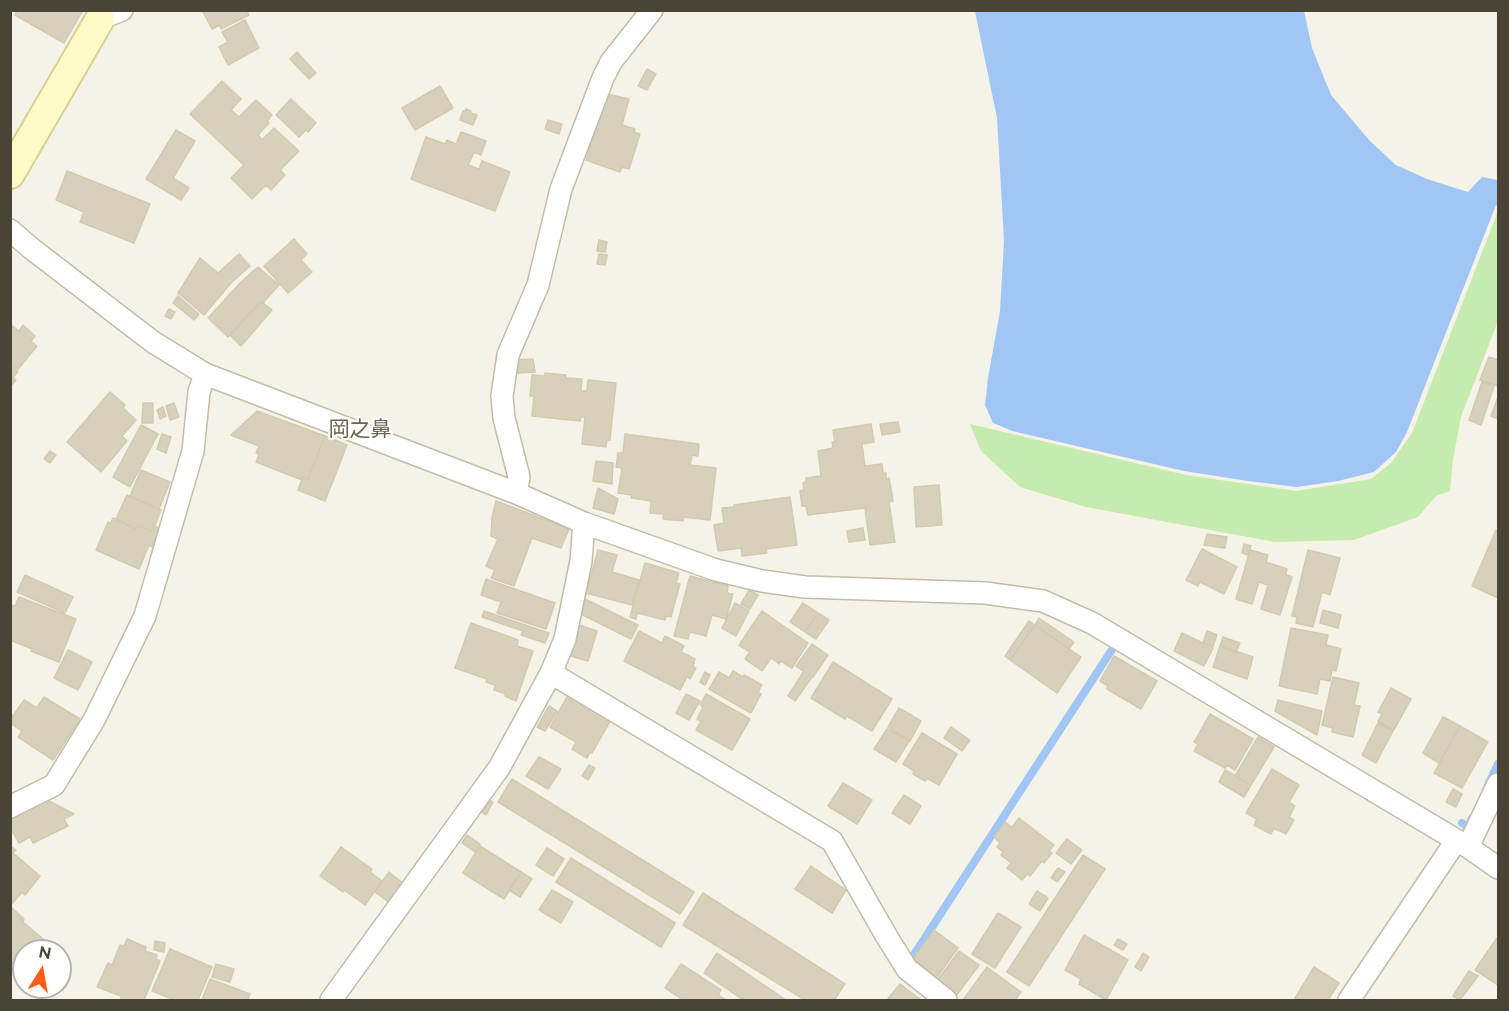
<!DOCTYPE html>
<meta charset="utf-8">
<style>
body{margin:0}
#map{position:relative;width:1509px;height:1011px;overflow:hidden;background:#f5f3e8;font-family:Raleway,sans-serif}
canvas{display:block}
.frame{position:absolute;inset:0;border:12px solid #494436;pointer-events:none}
.north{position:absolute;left:12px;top:939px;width:60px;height:60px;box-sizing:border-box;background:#fff;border:2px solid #b6b4af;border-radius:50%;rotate:11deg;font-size:16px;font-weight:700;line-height:24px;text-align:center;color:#494436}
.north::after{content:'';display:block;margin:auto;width:21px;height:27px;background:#ff5d15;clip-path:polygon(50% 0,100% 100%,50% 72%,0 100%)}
</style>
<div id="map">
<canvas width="1509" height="1011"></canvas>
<div class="frame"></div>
<div class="north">N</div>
</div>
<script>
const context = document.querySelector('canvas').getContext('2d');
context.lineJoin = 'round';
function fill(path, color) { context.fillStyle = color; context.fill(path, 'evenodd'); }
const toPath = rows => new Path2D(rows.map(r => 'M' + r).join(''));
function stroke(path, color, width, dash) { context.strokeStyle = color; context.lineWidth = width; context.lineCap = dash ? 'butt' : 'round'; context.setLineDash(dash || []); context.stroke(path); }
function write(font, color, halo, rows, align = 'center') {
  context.font = font + ' Raleway,"Noto Sans JP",sans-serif'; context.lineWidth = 4.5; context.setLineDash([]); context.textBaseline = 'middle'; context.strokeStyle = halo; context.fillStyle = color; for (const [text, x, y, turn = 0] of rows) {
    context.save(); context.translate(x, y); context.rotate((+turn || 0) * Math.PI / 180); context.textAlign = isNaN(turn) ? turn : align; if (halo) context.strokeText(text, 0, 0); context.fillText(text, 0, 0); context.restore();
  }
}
const green = toPath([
 [1498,211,1498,321,1461,417,1453,459,1450,491,1436,496,1418,517,1354,540,1275,542,1086,507,1020,487,981,451,970,424,1186,475,1296,491,1371,479,1391,463,1412,433]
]);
const water = toPath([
 [975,11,1304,11,1312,48,1331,95,1370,141,1396,165,1427,179,1468,192,1482,177,1498,180,1498,206,1496,205,1407,432,1396,452,1374,472,1338,481,1297,487,1248,481,1184,471,1012,431,993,423,985,405,988,378,1000,311,1004,241,997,118]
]);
const stream = toPath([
 [1488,785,1498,764],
 [1462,823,1468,827,1472,818],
 [910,961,1113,648]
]);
const building = toPath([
 [17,10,55,11,83,10,64,43,15,15,17,10],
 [202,10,246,10,249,15,221,29,220,25,212,29,202,10],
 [245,20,259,48,228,65,219,47,228,42,222,32,245,20],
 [297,52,316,73,309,79,290,59,297,52],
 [647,69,656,74,647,90,638,86,647,69],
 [222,81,241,99,231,110,239,117,256,100,272,115,267,121,269,123,258,135,262,140,274,128,299,151,280,170,285,175,271,190,266,185,252,199,231,178,244,165,190,114,222,81],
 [440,86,453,108,415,130,402,108,440,86],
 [607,94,629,99,622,125,635,129,634,132,640,134,629,169,622,167,620,172,586,160,607,94],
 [291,99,316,123,308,132,306,130,299,137,276,115,291,99],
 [466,109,471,111,470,113,477,115,473,125,460,120,463,111,465,111,466,109],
 [548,120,562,124,559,134,545,129,548,120],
 [176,130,195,141,173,178,189,188,181,200,146,179,176,130],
 [461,132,486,141,481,155,474,152,468,165,479,169,482,161,510,172,495,211,411,179,426,137,445,144,447,140,456,144,461,132],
 [67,171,150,204,134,243,80,222,84,212,56,200,67,171],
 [294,239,307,254,301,260,312,272,288,293,264,266,294,239],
 [599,240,607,242,605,252,597,251,599,240],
 [239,254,250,266,231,283,204,315,178,293,200,258,218,273,239,254],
 [599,254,607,255,605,265,597,264,599,254],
 [258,267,279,285,262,304,260,302,228,337,208,318,241,282,258,267],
 [178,296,199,314,194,320,173,303,178,296],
 [260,302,262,304,263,303,272,310,241,346,230,335,260,302],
 [169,309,175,312,171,319,165,316,169,309],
 [23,325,35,336,31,341,37,346,18,369,10,363,10,330,13,326,19,331,23,325],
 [1489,357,1498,360,1498,386,1480,380,1489,357],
 [533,359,535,372,517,373,515,360,533,359],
 [10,365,18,371,13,378,16,380,10,387,10,365],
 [545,373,566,375,566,378,582,379,581,391,587,391,588,380,616,383,610,440,607,440,606,447,582,444,585,417,581,417,580,421,532,416,534,396,530,396,532,375,545,376,545,373],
 [1482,382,1494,386,1481,425,1469,420,1482,382],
 [110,392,125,405,123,408,136,420,122,436,127,441,101,472,67,442,110,392],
 [1498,397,1498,419,1491,416,1498,397],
 [143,403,153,403,153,423,142,423,143,403],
 [174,403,179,417,170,420,166,406,174,403],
 [163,407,166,416,160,419,157,410,163,407],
 [257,411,325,436,308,479,303,477,302,480,256,462,259,454,256,453,259,446,231,435,257,411],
 [898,422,900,432,882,435,880,424,898,422],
 [871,424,874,442,862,444,865,466,882,464,883,473,886,473,886,479,889,478,893,501,889,502,895,542,870,545,865,508,808,515,806,506,802,506,800,491,804,490,803,483,806,482,806,478,821,476,818,451,833,448,832,442,835,442,833,430,871,424],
 [141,425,158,434,130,487,113,477,141,425],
 [162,434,171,437,166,453,157,449,162,434],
 [625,434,699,444,698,456,692,455,690,465,716,468,710,520,683,517,683,521,663,519,664,514,650,513,651,501,631,498,632,495,618,493,622,468,616,467,618,453,623,453,625,434],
 [325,436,347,445,325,501,298,490,303,477,308,479,325,436],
 [50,451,56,455,50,463,44,459,50,451],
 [596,461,613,463,612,484,593,481,596,461],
 [141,470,170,482,159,509,130,496,141,470],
 [939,485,942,525,916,527,914,487,939,485],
 [598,488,618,499,614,514,593,508,598,488],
 [127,495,161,510,152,532,138,525,136,529,116,519,127,495],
 [790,497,797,545,766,549,767,553,742,556,741,548,718,551,714,525,724,523,722,508,734,507,734,505,790,497],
 [496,501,569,529,561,548,532,538,514,586,491,578,495,570,486,566,498,539,491,536,492,518,496,501],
 [113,518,136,529,138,525,152,532,154,525,160,529,152,547,149,545,139,569,96,550,108,522,110,524,113,518],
 [863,528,865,540,849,542,847,531,863,528],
 [1496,530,1498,531,1498,598,1472,586,1496,530],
 [1207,534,1227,537,1225,548,1204,545,1207,534],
 [1244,544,1251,546,1248,555,1242,553,1244,544],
 [1202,549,1237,567,1224,594,1200,582,1198,586,1186,580,1202,549],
 [598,550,617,555,612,572,639,580,632,605,586,593,598,550],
 [1250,550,1268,555,1266,562,1287,569,1286,575,1292,577,1280,615,1261,609,1268,585,1259,582,1252,604,1236,599,1250,550],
 [1308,550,1340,558,1330,595,1322,592,1313,627,1296,623,1297,617,1292,616,1308,550],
 [645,563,679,573,676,583,680,584,671,617,666,616,665,620,637,613,636,619,630,617,645,563],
 [25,575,73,597,65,613,17,592,25,575],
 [690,576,728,586,727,593,733,594,726,619,712,615,706,636,690,632,688,639,674,636,690,576],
 [486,579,555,603,546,629,497,613,501,602,481,595,486,579],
 [749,590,758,595,750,609,741,604,749,590],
 [19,597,76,619,59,662,31,651,32,649,10,640,10,605,15,606,19,597],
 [585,599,638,625,631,639,579,613,585,599],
 [735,603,749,611,736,636,722,628,735,603],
 [803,603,818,613,805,632,790,622,803,603],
 [1323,610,1341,615,1338,628,1320,623,1323,610],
 [484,611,549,633,545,643,521,635,523,631,482,617,484,611],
 [762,611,808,643,792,668,781,661,779,664,771,658,762,671,745,659,750,652,739,645,762,611],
 [818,613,829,620,816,639,805,632,818,613],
 [1039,618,1074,642,1069,649,1035,625,1039,618],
 [1029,621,1035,625,1010,660,1005,656,1029,621],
 [471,623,518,640,517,646,533,651,516,701,505,696,506,694,494,690,495,685,486,682,487,679,455,668,471,623],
 [576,624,597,631,588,661,567,655,576,624],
 [1035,625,1081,657,1057,693,1010,660,1035,625],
 [1291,628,1328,635,1326,645,1341,649,1336,671,1332,670,1330,681,1320,679,1317,694,1279,686,1291,628],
 [639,631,662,643,665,636,684,646,681,652,695,659,693,666,696,668,690,679,687,677,680,690,624,661,639,631],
 [1207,631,1217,635,1213,646,1203,643,1207,631],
 [1182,633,1213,648,1204,666,1174,651,1182,633],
 [1223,637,1240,643,1236,652,1220,646,1223,637],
 [812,644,828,655,813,677,796,666,812,644],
 [1220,646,1253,657,1247,679,1213,667,1220,646],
 [68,650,92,662,78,690,54,678,68,650],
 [1114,656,1157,681,1141,709,1107,689,1108,686,1100,681,1114,656],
 [833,662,892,699,872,731,847,716,845,719,811,698,833,662],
 [733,671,743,677,744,675,762,685,758,692,761,694,751,713,709,689,719,672,729,678,733,671],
 [804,671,812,677,795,701,788,696,804,671],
 [705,672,710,675,705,685,700,682,705,672],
 [1333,677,1359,683,1354,705,1360,706,1353,737,1332,732,1333,728,1322,725,1333,677],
 [1391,688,1411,699,1394,730,1378,721,1382,714,1378,712,1391,688],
 [686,694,700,701,689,720,676,713,686,694],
 [706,694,750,719,732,750,696,730,701,721,697,719,703,707,700,705,706,694],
 [568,695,611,720,592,753,590,752,587,758,572,749,576,742,550,727,568,695],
 [44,697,80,719,53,760,18,737,22,731,10,723,10,720,24,700,37,708,44,697],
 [1278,700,1322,711,1317,735,1275,711,1278,700],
 [549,706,557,711,545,731,537,727,549,706],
 [899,708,921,721,910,741,888,727,899,708],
 [1210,714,1253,739,1235,770,1227,765,1225,768,1194,751,1198,744,1194,742,1210,714],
 [1443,717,1460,726,1439,763,1423,753,1443,717],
 [1378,723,1393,731,1376,763,1362,755,1378,723],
 [1460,726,1488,742,1462,788,1434,773,1460,726],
 [951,727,970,740,962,751,944,738,951,727],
 [887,729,909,741,896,762,874,749,887,729],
 [922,733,957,754,939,785,927,778,925,781,913,774,914,771,903,764,922,733],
 [1258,737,1274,747,1251,785,1235,776,1258,737],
 [539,757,561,769,548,789,526,776,539,757],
 [589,765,595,768,588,780,582,776,589,765],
 [1272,769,1299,785,1289,802,1295,806,1289,817,1294,820,1286,834,1274,828,1271,834,1254,825,1257,819,1246,813,1272,769],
 [1225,770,1251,785,1244,797,1219,782,1225,770],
 [512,779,694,892,680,914,498,802,512,779],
 [843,783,872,800,857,824,828,806,843,783],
 [1453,789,1462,794,1456,807,1446,802,1453,789],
 [904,795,921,806,910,824,892,813,904,795],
 [45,799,74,814,64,819,68,826,33,843,30,837,19,843,10,827,10,816,45,799],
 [490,800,493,802,486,815,482,812,490,800],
 [1019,818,1054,845,1049,851,1052,853,1044,863,1042,861,1030,876,1027,874,1022,880,1007,868,1011,863,1001,855,1003,852,997,847,1000,843,994,837,1005,822,1012,827,1019,818],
 [467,835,480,844,475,852,462,843,467,835],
 [1067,839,1082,850,1071,864,1056,853,1067,839],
 [10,846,16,850,13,853,40,876,25,895,22,892,10,906,10,846],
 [480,846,521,872,504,899,463,873,480,846],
 [341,847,372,869,370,872,382,881,365,905,344,890,343,892,320,876,341,847],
 [547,848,564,859,553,876,536,865,547,848],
 [1083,855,1105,869,1029,986,1007,972,1083,855],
 [571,858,675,923,661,947,556,882,571,858],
 [811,866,846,890,832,913,795,889,811,866],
 [1058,868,1065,872,1057,882,1051,878,1058,868],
 [389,872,404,884,390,903,375,892,389,872],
 [521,872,532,879,520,897,509,890,521,872],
 [552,890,573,902,561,923,539,910,552,890],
 [1037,891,1048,898,1040,911,1029,904,1037,891],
 [703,893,845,984,834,1000,805,1000,683,925,703,893],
 [11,907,24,919,23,922,57,951,24,951,24,970,16,963,14,965,10,963,11,907],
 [998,913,1021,927,995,968,972,954,998,913],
 [934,930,958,948,937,977,913,959,934,930],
 [1084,935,1128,960,1106,1000,1079,984,1081,979,1065,970,1084,935],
 [1497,938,1498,939,1498,985,1475,970,1497,938],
 [127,939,146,947,145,951,157,955,156,959,160,961,144,1000,121,1000,121,996,97,987,108,963,112,965,120,945,124,946,127,939],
 [1118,939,1127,944,1123,950,1114,945,1118,939],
 [155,941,165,943,164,952,154,950,155,941],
 [170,949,212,967,198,1000,175,1000,152,991,170,949],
 [959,951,979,965,956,996,936,982,959,951],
 [717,953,786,1000,743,1000,704,973,717,953],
 [1143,953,1149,957,1141,971,1135,967,1143,953],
 [216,964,234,969,230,982,212,977,216,964],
 [681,964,721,990,718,995,726,1000,683,1000,665,988,681,964],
 [987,967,1021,992,1015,1000,963,1000,987,967],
 [1314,967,1339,983,1328,1000,1294,1000,1314,967],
 [1469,971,1478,976,1460,1000,1453,996,1469,971],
 [210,979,250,994,248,1000,202,1000,210,979],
 [900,984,920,999,919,1000,887,1000,900,984]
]);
const minor = toPath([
 [100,19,122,10],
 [10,230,32,249,153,342,205,374,516,493,584,523,716,570,762,581,805,587,985,593,1043,601,1092,623,1468,847,1498,868],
 [516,493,519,477,504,418,502,396,508,355,538,285,561,189,603,78,611,62,652,10],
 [551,673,832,841,887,937,907,969,946,1000],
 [10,807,54,785,94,720,145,616,193,451,199,392,205,374],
 [1468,847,1498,784],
 [331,1000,499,768,551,673,565,639,581,561,584,523],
 [1349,1000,1456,841]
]);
const secondary = toPath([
 [10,174,100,19]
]);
const neighbourhoodNames = [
 ["岡之鼻",360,430]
];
fill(green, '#c6ebae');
fill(water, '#a1c5f5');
stroke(stream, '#a1c5f5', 8);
fill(building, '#d7d1bc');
stroke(building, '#d2caaf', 1.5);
stroke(minor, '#c1bdaa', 24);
stroke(secondary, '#d7d095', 32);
stroke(minor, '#fff', 21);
stroke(secondary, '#fffac8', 28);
write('21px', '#6c644d', '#fff', neighbourhoodNames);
</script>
